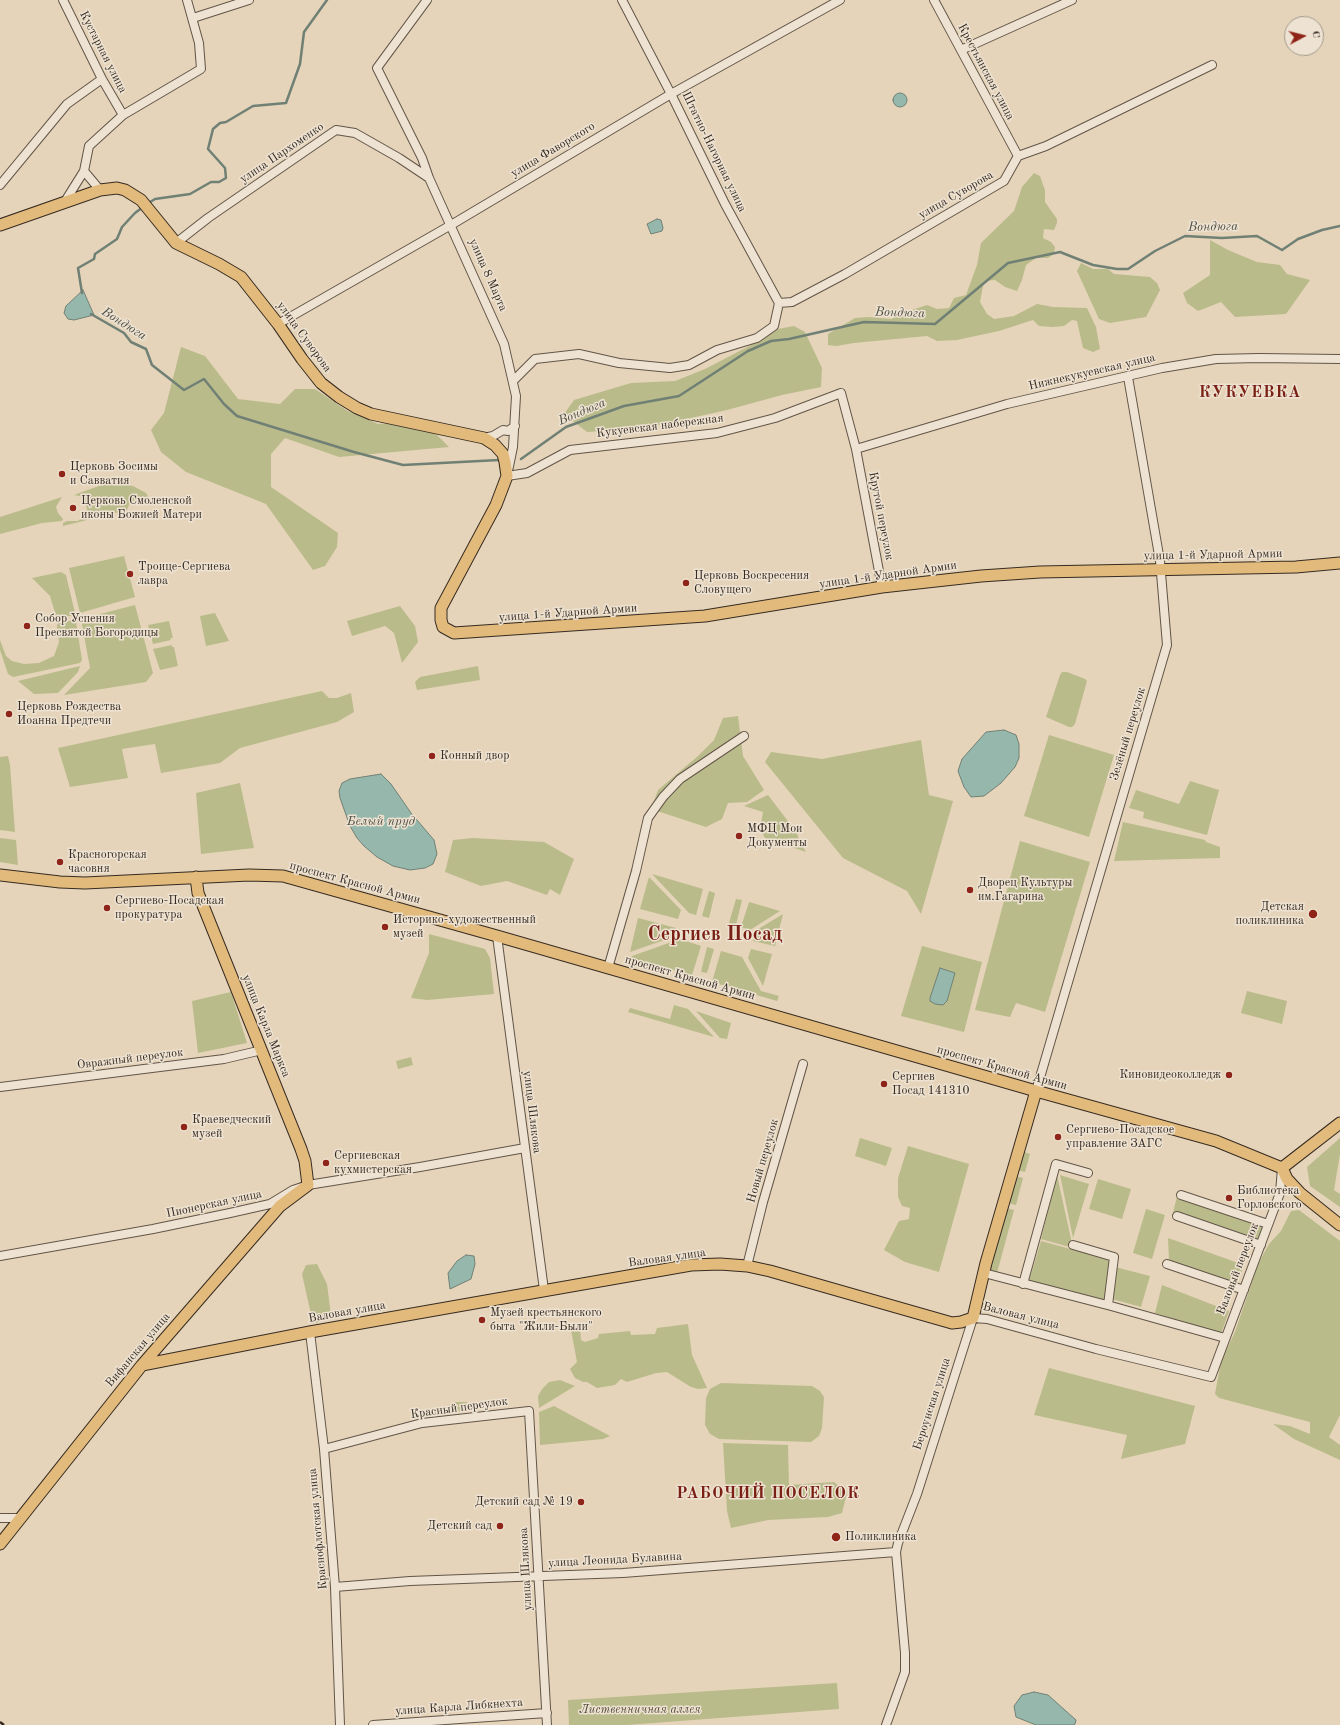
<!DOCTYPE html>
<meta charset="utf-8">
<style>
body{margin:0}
#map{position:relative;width:1340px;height:1725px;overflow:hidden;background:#e5d4b9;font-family:"Old Standard TT",serif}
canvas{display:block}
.north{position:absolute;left:1284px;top:16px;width:40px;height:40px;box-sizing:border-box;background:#eee3d2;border:1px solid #a4998c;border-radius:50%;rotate:83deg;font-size:11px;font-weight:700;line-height:16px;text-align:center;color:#362b22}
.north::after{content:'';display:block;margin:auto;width:14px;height:18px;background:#8f2418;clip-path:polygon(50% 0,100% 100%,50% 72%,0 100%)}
</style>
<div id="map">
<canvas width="1340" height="1725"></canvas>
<div class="north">С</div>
</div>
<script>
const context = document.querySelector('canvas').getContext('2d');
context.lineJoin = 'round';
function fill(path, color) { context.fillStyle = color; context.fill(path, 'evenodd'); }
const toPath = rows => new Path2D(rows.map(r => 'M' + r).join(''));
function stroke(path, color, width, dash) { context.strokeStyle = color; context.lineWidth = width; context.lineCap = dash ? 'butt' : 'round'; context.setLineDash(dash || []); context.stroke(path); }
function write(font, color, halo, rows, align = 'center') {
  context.font = font + ' "Old Standard TT",serif'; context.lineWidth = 3; context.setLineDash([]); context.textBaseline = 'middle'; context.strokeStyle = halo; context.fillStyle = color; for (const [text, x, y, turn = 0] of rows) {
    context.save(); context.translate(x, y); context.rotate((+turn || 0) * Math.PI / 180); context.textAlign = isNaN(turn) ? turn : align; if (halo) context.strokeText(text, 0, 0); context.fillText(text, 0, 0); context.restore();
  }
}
const green = toPath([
 [1034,173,1040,176,1045,190,1045,202,1057,219,1057,223,1054,230,1044,229,1043,238,1051,242,1055,247,1054,254,1048,258,1036,258,1026,265,1022,280,1017,291,1005,287,995,280,984,281,980,302,987,314,994,319,1014,316,1037,304,1053,307,1087,308,1096,327,1100,349,1093,352,1083,348,1077,321,1072,320,1064,326,1052,327,1039,326,1033,320,999,331,957,340,937,341,927,336,854,343,836,346,828,345,828,334,855,318,868,317,892,319,899,311,912,310,927,305,937,309,949,308,954,298,966,295,977,265,981,243,1014,211,1022,187],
 [1210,240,1228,250,1257,262,1280,265,1287,274,1310,280,1286,314,1235,317,1221,302,1198,311,1187,303,1183,293,1210,275],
 [1081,263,1093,269,1108,269,1114,274,1150,277,1157,283,1160,290,1146,317,1110,323,1099,319,1077,271],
 [794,326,805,332,822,368,821,387,782,395,727,410,646,428,587,432,564,414,574,400,631,383,675,381,705,369,759,341,778,329],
 [181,347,205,356,238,399,280,404,295,389,315,389,346,410,378,424,392,423,413,426,437,435,449,447,339,457,285,438,271,454,271,487,338,533,337,547,325,566,313,570,266,504,186,472,161,452,151,430,164,413],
 [107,483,124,483,135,487,146,493,149,498,147,503,143,498,130,502,127,510,63,526,63,523,67,521,78,521,85,516,87,509,85,502,80,496,74,495],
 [62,497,56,507,58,513,63,519,62,521,42,523,0,534,0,517],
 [124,556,135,597,80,613,69,568],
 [61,572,66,575,75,613,74,615,59,618,56,616,50,596,32,578],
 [135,605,153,673,146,682,64,695,90,668,81,619],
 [400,606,415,626,418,642,402,663,394,633,385,626,352,636,347,621],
 [215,613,229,641,206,646,200,616],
 [74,620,76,622,82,660,80,663,13,677,8,674,0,650,0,640,6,656,12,661,24,664,39,663,54,656,59,642,57,626,58,623],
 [169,621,173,638,170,638,171,640,153,644,148,625],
 [172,645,172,647,174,647,178,666,160,670,153,649],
 [80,666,78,672,58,693,34,694,18,681],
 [478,666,480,680,417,690,415,682,420,677],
 [1062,672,1067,672,1085,679,1087,681,1075,724,1072,727,1069,727,1046,717,1060,675],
 [322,691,329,698,337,698,351,693,354,712,337,722,240,748,220,763,161,773,155,744,122,749,128,778,70,787,58,748],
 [738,716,743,756,764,790,747,802,728,803,722,819,706,827,651,809,658,790,698,756,714,740,723,718],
 [1049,735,1114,755,1089,837,1024,816],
 [921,740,929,795,953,801,921,914,907,891,843,858,765,762,771,752,822,759],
 [8,756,10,765,15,832,0,830,0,757],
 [1190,781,1219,790,1207,835,1143,818,1144,812,1129,808,1136,790,1179,804],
 [240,783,254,848,201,854,196,793],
 [768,795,797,833,799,840,806,852,765,838,760,829,763,812,744,806],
 [1123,822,1205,840,1206,842,1220,847,1220,858,1114,861],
 [0,838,16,840,18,865,0,862],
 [473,838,544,842,574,859,560,895,550,889,547,895,507,881,481,886,445,872,453,840],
 [1020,841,1090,862,1045,1012,1016,1003,1010,1017,975,1010],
 [652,874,703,889,696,915,689,913],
 [649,877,681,910,678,919,640,909],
 [709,891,715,893,709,918,702,916],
 [736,899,742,900,736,925,729,923],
 [749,902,780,911,750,930,741,927],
 [783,914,775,946,753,941,755,931],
 [638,918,676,928,673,937,630,952],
 [429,934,485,949,490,958,494,994,427,1000,411,998,429,953],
 [680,939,701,946,692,975,631,958,632,956],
 [922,946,982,962,964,1032,901,1016],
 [707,947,714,949,707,973,701,972],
 [751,949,772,954,763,986,748,958],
 [721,951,742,957,761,991,779,996,777,1001,712,982],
 [1247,991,1287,1001,1282,1024,1241,1013],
 [231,992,247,1043,198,1053,192,1001],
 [674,1005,688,1009,714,1037,628,1012,630,1008,670,1019],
 [696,1011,731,1023,727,1039,720,1038],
 [411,1057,413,1065,398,1069,396,1061],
 [860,1138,892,1148,886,1166,855,1156],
 [1340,1138,1340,1154,1334,1190,1340,1194,1340,1207,1310,1186,1307,1167],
 [908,1146,969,1164,939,1272,905,1262,884,1250,899,1221,909,1219,910,1208,902,1206,898,1197,898,1178],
 [1022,1151,1030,1154,1025,1172,1017,1170],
 [1057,1175,1073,1248,1041,1239],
 [1060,1175,1089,1184,1073,1238],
 [1015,1176,1023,1178,1016,1205,1007,1203],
 [1098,1179,1131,1189,1122,1219,1089,1209],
 [1177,1196,1263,1225,1259,1240,1173,1213],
 [1006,1208,1014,1210,997,1273,988,1270],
 [1146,1209,1165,1215,1152,1259,1133,1253],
 [1299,1210,1340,1241,1340,1415,1329,1437,1340,1445,1340,1460,1294,1439,1273,1424,1290,1426,1310,1434,1310,1422,1219,1398,1215,1394,1221,1361,1235,1332,1258,1264,1269,1244,1281,1231,1291,1211],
 [1168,1238,1244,1265,1237,1284,1169,1260],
 [1041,1241,1111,1260,1106,1302,1029,1281],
 [317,1264,327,1284,331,1315,327,1319,316,1323,310,1310,302,1274,306,1265],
 [1115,1267,1150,1276,1141,1307,1112,1299],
 [1162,1285,1229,1311,1221,1334,1155,1313],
 [688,1324,692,1355,707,1388,698,1389,691,1387,667,1372,656,1373,627,1382,621,1379,615,1385,597,1388,587,1382,583,1382,575,1378,570,1369,577,1362,571,1330,580,1329,581,1340,585,1342,598,1338,599,1334,630,1331,631,1335,655,1334,657,1328],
 [1049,1368,1195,1406,1185,1444,1121,1459,1127,1435,1034,1415],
 [560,1380,575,1386,539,1408,538,1396,542,1389,549,1382],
 [721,1383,812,1386,820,1391,824,1397,822,1428,819,1436,811,1442,719,1439,710,1434,705,1425,706,1398,710,1389],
 [456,1402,467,1402,468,1411,450,1413,449,1405],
 [554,1406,610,1436,603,1439,540,1445,539,1412],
 [723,1443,788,1445,789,1485,834,1482,847,1493,842,1513,828,1517,768,1520,731,1528,727,1511],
 [837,1683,839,1709,627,1725,569,1725,568,1700]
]);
const water = toPath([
 '893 100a7 7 0 1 1 14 0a7 7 0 1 1-14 0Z',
 [657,219,661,220,663,228,662,231,651,234,647,224,657,219],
 [83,290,94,315,74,320,68,319,64,313,66,306,83,290],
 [1004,730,1016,735,1019,744,1019,758,1015,767,1001,783,984,796,971,797,964,787,958,771,962,759,986,732,1004,730],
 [381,774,391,784,411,813,434,840,437,854,433,864,425,868,410,870,393,866,377,857,364,846,357,838,350,826,340,798,339,791,342,783,350,779,381,774],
 [940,968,955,973,947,1001,943,1005,935,1004,930,1001,930,998,940,968],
 [466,1255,474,1256,475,1264,471,1279,450,1289,448,1273,457,1261,466,1255],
 [1034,1692,1048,1695,1076,1720,1075,1724,1074,1725,1036,1725,1016,1717,1014,1706,1022,1695,1034,1692]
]);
const stream = toPath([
 [147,204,155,199,190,194,211,182,219,182,226,178,225,168,208,149,213,129,220,123,226,122,253,106,286,103,300,64,304,32,327,0],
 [82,293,78,268,94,259,95,254,117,239,122,227,135,213,143,207],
 [91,314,124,333,131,342,146,349,152,365,184,390,204,379,224,404,237,416,354,452,403,465,499,460],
 [521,459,566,427,624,406,679,396,748,351,771,341,789,339,864,322,935,324,1008,263,1060,252,1093,265,1117,269,1128,269,1155,251,1185,236,1222,238,1257,236,1282,250,1298,239,1322,230,1340,226]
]);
const minor = toPath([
 [63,0,102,79,123,115],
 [427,0,377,68,422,158,429,178,504,344,516,396,513,447,507,476,527,473,570,450,717,433,775,418,841,393,856,449,882,587],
 [622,0,671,94,725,204,779,303,792,302,845,274,1004,181,1018,156,1046,146,1212,65],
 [934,0,1018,156],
 [193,18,249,0],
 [961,50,1072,0],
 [84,171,100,190],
 [0,185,67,104,102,79],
 [64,203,84,171,89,146,123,115,201,69,199,43,187,0],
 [176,243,208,218,336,130,355,133,399,158,429,178],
 [278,324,451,225,671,94,840,0],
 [513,381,535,359,579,354,619,363,670,368,689,365,717,350,757,338,774,326,779,303],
 [484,438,493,436,503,430,508,431,515,426],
 [856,449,1007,404,1162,368,1216,359,1259,358,1340,359],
 [497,936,544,1290],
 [608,968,636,871,648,818,663,797,680,779,744,736],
 [0,1087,224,1059,262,1050],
 [1036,1091,1167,645,1160,561,1128,377],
 [1181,1195,1268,1224],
 [1177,1216,1261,1245],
 [1073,1245,1114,1257,1108,1305],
 [0,1256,153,1229,230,1213,270,1204,293,1190,308,1185,420,1167,525,1148],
 [1167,1264,1244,1290],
 [747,1266,763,1202,803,1064],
 [984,1273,1111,1306,1225,1338],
 [1023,1284,1056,1164,1088,1173],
 [310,1332,324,1449,335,1587,340,1725],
 [324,1449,422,1423,529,1411,547,1725],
 [0,1518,19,1518],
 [335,1587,410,1581,623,1573,896,1552],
 [373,1725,547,1713],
 [886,1725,905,1672,905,1653,896,1552,898,1543,917,1494,973,1318,987,1319,1096,1349,1211,1377,1280,1193,1282,1168]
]);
const major = toPath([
 [0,225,100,190,117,188,125,190,141,200,176,243,219,264,241,277,278,324,302,359,321,383,339,397,357,408,371,414,484,438,495,445,503,454,505,462,507,476,496,505,441,608,441,620,443,627,454,633,705,616,882,587,981,576,1040,572,1296,567,1340,563],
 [0,875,60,882,85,883,249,875,283,876,497,936,1036,1091,1216,1141,1282,1168,1287,1179,1300,1193,1340,1225],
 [1282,1168,1340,1123],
 [142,1365,310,1332,554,1289,691,1265,720,1264,747,1266,770,1271,952,1323,961,1322,973,1318,986,1263,1036,1091],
 [0,1544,142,1365,280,1206,308,1185,305,1161,301,1149,198,893,196,877]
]);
const rail = toPath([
 [0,1722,4,1725]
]);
const markers = [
 [62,474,4,"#8f2418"],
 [73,508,4,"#8f2418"],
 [130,574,4,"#8f2418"],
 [686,583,4,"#8f2418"],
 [27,626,4,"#8f2418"],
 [9,714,4,"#8f2418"],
 [432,756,4,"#8f2418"],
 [739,836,4,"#8f2418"],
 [60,862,4,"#8f2418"],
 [970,890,4,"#8f2418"],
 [107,908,4,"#8f2418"],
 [1313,914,5,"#8f2418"],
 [385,927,4,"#8f2418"],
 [1229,1075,4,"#8f2418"],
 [884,1084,4,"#8f2418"],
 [184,1127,4,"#8f2418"],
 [1058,1137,4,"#8f2418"],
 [326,1163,4,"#8f2418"],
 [1229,1198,4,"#8f2418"],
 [482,1320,4,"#8f2418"],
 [581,1502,4,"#8f2418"],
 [500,1526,4,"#8f2418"],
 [836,1537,5,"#8f2418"]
];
const streetNames = [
 ["Кустарная улица",103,52,63],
 ["Крестьянская улица",986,72,62],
 ["улица Фаворского",553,150,-31],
 ["Штатно-Нагорная улица",714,152,64],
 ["улица Пархоменко",282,153,-34],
 ["улица Суворова",956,195,-30],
 ["улица 8 Марта",488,275,66],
 ["улица Суворова",304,337,54],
 ["Нижнекукуевская улица",1092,372,-13],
 ["Кукуевская набережная",660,426,-7],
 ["Крутой переулок",881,516,79],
 ["улица 1-й Ударной Армии",1213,555,-1],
 ["улица 1-й Ударной Армии",888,575,-8],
 ["улица 1-й Ударной Армии",568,613,-4],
 ["Зелёный переулок",1128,734,-73],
 ["проспект Красной Армии",355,883,15],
 ["проспект Красной Армии",690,978,16],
 ["улица Карла Маркса",266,1026,68],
 ["Овражный переулок",130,1059,-7],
 ["проспект Красной Армии",1002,1068,16],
 ["улица Шлякова",532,1112,83],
 ["Новый переулок",763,1161,-74],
 ["Пионерская улица",214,1204,-12],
 ["Валовая улица",667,1258,-8],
 ["Валовый переулок",1238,1269,-69],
 ["Валовая улица",347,1312,-10],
 ["Валовая улица",1021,1316,14],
 ["Вифанская улица",138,1350,-50],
 ["Бероунская улица",932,1404,-72],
 ["Красный переулок",459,1408,-8],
 ["Краснофлотская улица",318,1529,-95],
 ["улица Леонида Булавина",615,1560,-3],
 ["улица Шлякова",526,1569,-93],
 ["улица Карла Либкнехта",459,1707,-4]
];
const poiNames = [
 ["Церковь Зосимы",70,467],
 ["и Савватия",70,481],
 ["Церковь Смоленской",81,501],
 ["иконы Божией Матери",81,515],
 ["Троице-Сергиева",138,567],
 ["лавра",138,581],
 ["Церковь Воскресения",694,576],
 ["Словущего",694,590],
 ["Собор Успения",35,619],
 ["Пресвятой Богородицы",35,633],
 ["Церковь Рождества",17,707],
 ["Иоанна Предтечи",17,721],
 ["Конный двор",440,756],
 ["МФЦ Мои",747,829],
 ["Документы",747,843],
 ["Красногорская",68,855],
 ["часовня",68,869],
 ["Дворец Культуры",978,883],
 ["им.Гагарина",978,897],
 ["Сергиево-Посадская",115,901],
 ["прокуратура",115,915],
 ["Детская",1304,907,"right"],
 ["поликлиника",1304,921,"right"],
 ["Историко-художественный",393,920],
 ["музей",393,934],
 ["Киновидеоколледж",1221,1075,"right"],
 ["Сергиев",892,1077],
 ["Посад 141310",892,1091],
 ["Краеведческий",192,1120],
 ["музей",192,1134],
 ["Сергиево-Посадское",1066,1130],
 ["управление ЗАГС",1066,1144],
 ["Сергиевская",334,1156],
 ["кухмистерская",334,1170],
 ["Библиотека",1237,1191],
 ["Горловского",1237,1205],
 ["Музей крестьянского",490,1313],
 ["быта \"Жили-Были\"",490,1327],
 ["Детский сад № 19",573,1502,"right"],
 ["Детский сад",492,1526,"right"],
 ["Поликлиника",845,1537]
];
const parkNames = [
 ["Лиственничная аллея",640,1710]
];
const waterNames = [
 ["Вондюга",1213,227,-1],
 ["Вондюга",900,313,2],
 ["Вондюга",124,324,32],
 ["Вондюга",582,412,-23],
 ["Белый пруд",381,822]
];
const districtNames = [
 ["КУКУЕВКА",1250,393],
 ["РАБОЧИЙ ПОСЕЛОК",768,1494]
];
const townNames = [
 ["Сергиев Посад",715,935]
];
fill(green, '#babb8b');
fill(water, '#96b8ac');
stroke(water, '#708075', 1);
stroke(stream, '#708075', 2.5);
stroke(minor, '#625548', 10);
stroke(major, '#362b22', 13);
stroke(minor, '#eee3d2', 8);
stroke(major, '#e2ba7c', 11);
stroke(rail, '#362b22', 2.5, [7, 7]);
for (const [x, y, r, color] of markers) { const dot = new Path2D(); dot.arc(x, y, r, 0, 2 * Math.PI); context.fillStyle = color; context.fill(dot); stroke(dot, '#eee3d2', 1.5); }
write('12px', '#362b22', '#eee3d2', streetNames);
write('12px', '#362b22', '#eee3d2', poiNames, 'left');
write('italic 12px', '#504837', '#eee3d2', parkNames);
write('italic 13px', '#4e4e44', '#eee3d2', waterNames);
context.letterSpacing = '1px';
write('bold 16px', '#7a1f14', '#eee3d2', districtNames);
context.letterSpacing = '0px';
write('bold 20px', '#7a1f14', '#eee3d2', townNames);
</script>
